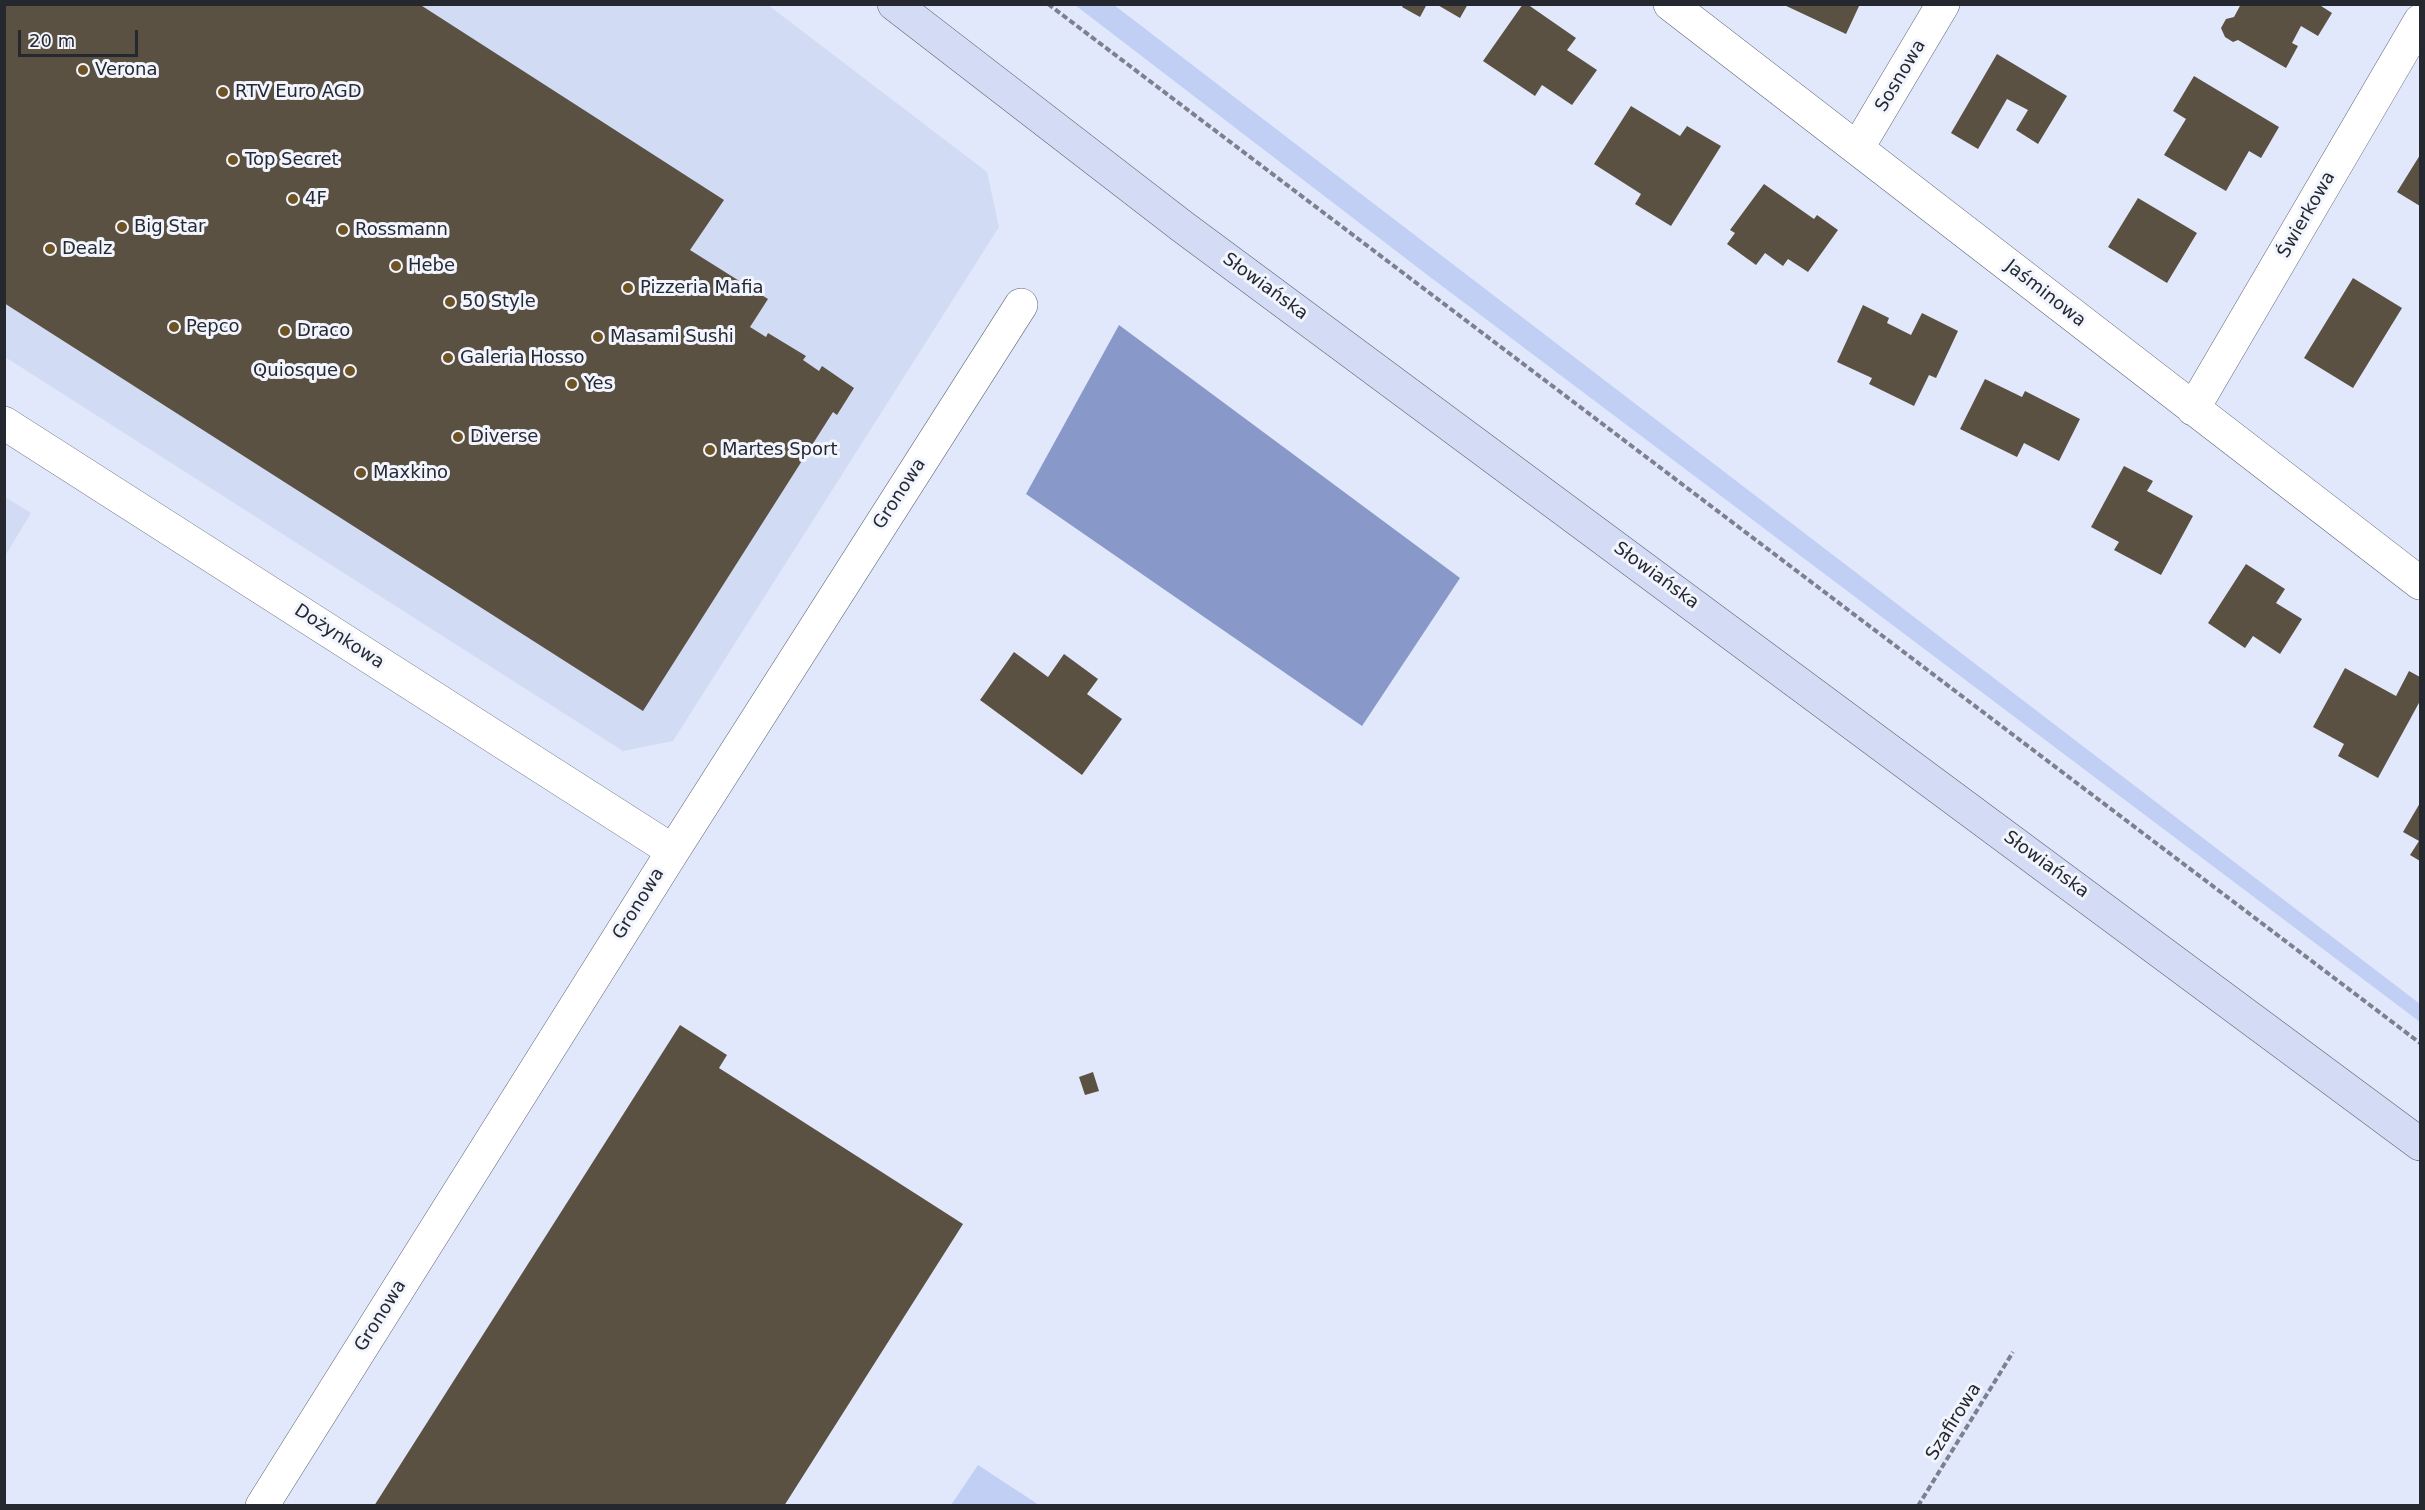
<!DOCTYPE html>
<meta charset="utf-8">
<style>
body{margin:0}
#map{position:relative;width:2425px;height:1510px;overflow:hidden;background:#e1e8fb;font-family:"DejaVu Sans",sans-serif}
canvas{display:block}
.frame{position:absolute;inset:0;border:6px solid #262830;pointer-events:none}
.scale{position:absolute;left:18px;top:30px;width:120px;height:27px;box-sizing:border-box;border:3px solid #262830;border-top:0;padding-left:8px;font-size:18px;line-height:21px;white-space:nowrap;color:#262830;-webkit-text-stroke:4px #f2f5fd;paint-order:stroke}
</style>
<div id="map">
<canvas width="2425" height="1510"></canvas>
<div class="frame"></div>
<div class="scale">20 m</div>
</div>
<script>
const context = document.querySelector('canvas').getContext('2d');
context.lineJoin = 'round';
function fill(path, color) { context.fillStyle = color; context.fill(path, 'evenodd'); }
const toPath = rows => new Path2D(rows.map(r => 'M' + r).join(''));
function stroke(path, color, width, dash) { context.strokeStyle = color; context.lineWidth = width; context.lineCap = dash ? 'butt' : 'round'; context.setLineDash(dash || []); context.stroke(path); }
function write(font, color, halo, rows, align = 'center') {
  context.font = font + ' "DejaVu Sans",sans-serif'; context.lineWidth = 6; context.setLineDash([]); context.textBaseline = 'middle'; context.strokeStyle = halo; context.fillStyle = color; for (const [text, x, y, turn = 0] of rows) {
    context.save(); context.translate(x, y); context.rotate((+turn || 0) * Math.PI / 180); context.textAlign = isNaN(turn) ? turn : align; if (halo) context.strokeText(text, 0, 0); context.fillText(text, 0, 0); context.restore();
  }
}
const built = toPath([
 [4,5,768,5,987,172,999,227,673,741,623,751,5,357],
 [5,497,31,513,5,556]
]);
const green = toPath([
 [1075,5,1114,5,2420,1004,2420,1022,1430,277],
 [978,1465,1039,1505,951,1505]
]);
const water = toPath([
 [1119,325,1460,578,1362,726,1026,494]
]);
const building = toPath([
 [4,4,419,4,724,200,690,250,768,299,750,327,766,337,768,333,806,356,803,360,819,371,822,366,854,388,837,415,833,412,643,711,4,303],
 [1404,4,1427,4,1420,17,1402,7],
 [1436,4,1468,4,1460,18],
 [1523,4,1527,4,1576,38,1567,50,1597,70,1572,105,1542,85,1535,96,1483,61],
 [1782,4,1860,4,1846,34],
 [2241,4,2318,4,2332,13,2318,36,2301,26,2292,43,2298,46,2286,68,2238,40,2233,42,2225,37,2221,28,2226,19,2234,17],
 [1997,54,2067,96,2038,144,2016,130,2028,110,2007,99,1978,149,1951,133],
 [2194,76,2279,127,2261,158,2249,151,2226,191,2164,155,2186,119,2173,111],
 [1631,106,1680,136,1687,126,1721,146,1671,226,1635,204,1641,194,1594,164],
 [2420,155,2420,206,2397,192],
 [1764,184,1814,219,1817,215,1838,230,1808,272,1788,259,1783,266,1765,253,1756,265,1727,244,1735,233,1730,230],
 [2138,198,2197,233,2167,283,2108,247],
 [2353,278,2402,308,2353,388,2304,358],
 [1863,305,1889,318,1887,323,1911,335,1922,313,1958,331,1936,378,1929,375,1914,406,1869,384,1872,378,1837,362],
 [1985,379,2022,397,2025,391,2080,419,2059,461,2024,443,2017,457,1960,429],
 [2124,466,2153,481,2147,491,2193,516,2161,575,2114,550,2119,542,2091,527],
 [2246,564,2285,589,2276,603,2302,619,2280,654,2253,636,2245,648,2208,623],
 [1014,652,1048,677,1064,654,1098,679,1087,694,1122,719,1082,775,980,700],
 [2345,668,2396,696,2409,671,2420,677,2420,701,2378,778,2338,756,2344,744,2313,727],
 [2420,803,2420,861,2410,855,2419,841,2403,832],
 [680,1025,727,1055,719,1068,963,1224,784,1506,374,1506],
 [1093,1072,1099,1091,1085,1095,1079,1077]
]);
const path = toPath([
 [1048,4,2420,1043],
 [1918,1506,2013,1352]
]);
const street = toPath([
 [1670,4,2420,583],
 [1858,147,1943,4],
 [2193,409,2420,21],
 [4,423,673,851],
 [262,1506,673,851,1021,305]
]);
const secondary = toPath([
 [894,4,1183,227,2420,1144]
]);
const markers = [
 [83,70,6,"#6e5325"],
 [223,92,6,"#6e5325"],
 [233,160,6,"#6e5325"],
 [293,199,6,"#6e5325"],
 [122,227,6,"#6e5325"],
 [343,230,6,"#6e5325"],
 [50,249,6,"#6e5325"],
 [396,266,6,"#6e5325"],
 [628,288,6,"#6e5325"],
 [450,302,6,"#6e5325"],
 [174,327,6,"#6e5325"],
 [285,331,6,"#6e5325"],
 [598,337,6,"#6e5325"],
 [448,358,6,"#6e5325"],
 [350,371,6,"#6e5325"],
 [572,384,6,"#6e5325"],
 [458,437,6,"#6e5325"],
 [710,450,6,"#6e5325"],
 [361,473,6,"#6e5325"]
];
const poiNames = [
 ["Verona",95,70],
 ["RTV Euro AGD",235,92],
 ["Top Secret",245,160],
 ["4F",305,199],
 ["Big Star",134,227],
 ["Rossmann",355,230],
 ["Dealz",62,249],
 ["Hebe",408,266],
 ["Pizzeria Mafia",640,288],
 ["50 Style",462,302],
 ["Pepco",186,327],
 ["Draco",297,331],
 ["Masami Sushi",610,337],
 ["Galeria Hosso",460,358],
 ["Quiosque",338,371,"right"],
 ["Yes",584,384],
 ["Diverse",470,437],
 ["Martes Sport",722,450],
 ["Maxkino",373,473]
];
const streetNames = [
 ["Sosnowa",1901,76,-59],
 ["Świerkowa",2307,215,-60],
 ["Słowiańska",1265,287,36],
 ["Jaśminowa",2045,294,38],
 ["Gronowa",900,494,-57],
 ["Słowiańska",1656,576,36],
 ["Dożynkowa",339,637,33],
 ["Słowiańska",2046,865,36],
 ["Gronowa",639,904,-58],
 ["Gronowa",381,1316,-58],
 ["Szafirowa",1954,1422,-58]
];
fill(built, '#d1dbf4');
fill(green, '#c1cff5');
fill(water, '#8798c9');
fill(building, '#5b5142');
stroke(street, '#5f6575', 34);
stroke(secondary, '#5f6575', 34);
stroke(path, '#7d818e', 4, [6, 3]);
stroke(street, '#fff', 33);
stroke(secondary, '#d3dbf5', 33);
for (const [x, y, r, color] of markers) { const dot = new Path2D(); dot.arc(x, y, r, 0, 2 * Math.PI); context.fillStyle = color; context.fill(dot); stroke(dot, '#f2f5fd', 2); }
write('18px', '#262830', '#f2f5fd', poiNames, 'left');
write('18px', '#262830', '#f2f5fd', streetNames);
</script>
